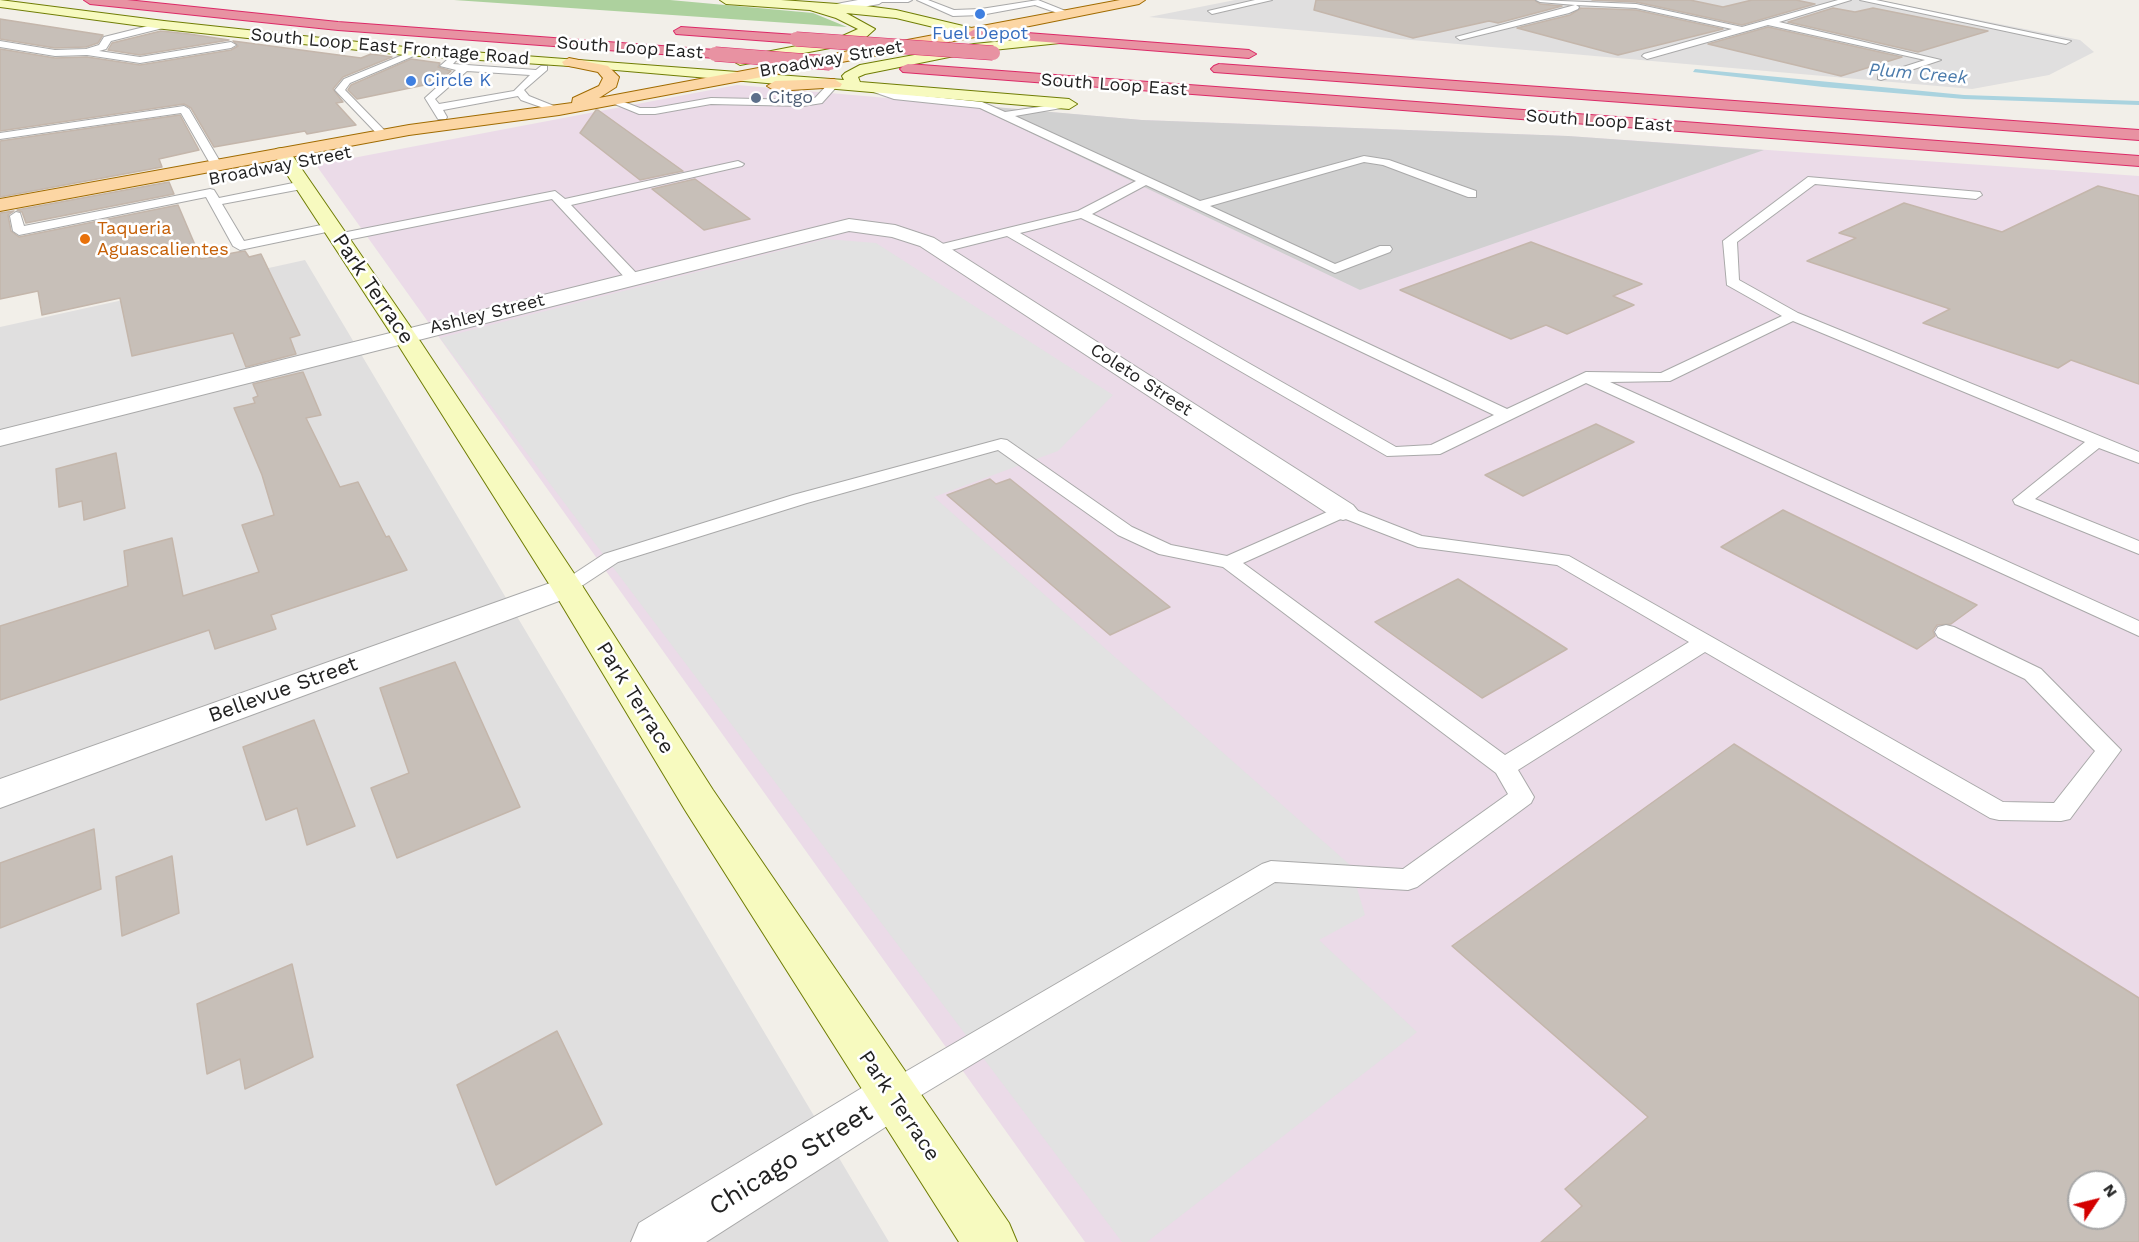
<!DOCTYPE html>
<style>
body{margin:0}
#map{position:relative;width:2139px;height:1242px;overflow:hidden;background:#f2efe9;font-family:"Work Sans",sans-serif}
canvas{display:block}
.north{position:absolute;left:2067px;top:1170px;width:60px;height:60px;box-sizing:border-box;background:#fff;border:2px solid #a7a7a7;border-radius:50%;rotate:55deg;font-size:16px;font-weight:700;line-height:24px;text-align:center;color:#222}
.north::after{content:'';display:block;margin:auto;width:21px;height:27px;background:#d40000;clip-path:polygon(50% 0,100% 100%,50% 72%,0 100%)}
</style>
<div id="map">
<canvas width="2139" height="1242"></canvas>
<div class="north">N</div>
</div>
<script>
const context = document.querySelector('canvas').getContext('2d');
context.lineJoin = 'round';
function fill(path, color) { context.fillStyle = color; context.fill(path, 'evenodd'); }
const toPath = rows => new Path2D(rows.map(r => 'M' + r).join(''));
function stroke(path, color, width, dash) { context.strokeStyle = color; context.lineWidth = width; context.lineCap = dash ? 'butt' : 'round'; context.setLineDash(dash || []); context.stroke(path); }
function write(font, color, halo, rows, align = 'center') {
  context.font = font + ' "Work Sans",sans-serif'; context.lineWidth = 5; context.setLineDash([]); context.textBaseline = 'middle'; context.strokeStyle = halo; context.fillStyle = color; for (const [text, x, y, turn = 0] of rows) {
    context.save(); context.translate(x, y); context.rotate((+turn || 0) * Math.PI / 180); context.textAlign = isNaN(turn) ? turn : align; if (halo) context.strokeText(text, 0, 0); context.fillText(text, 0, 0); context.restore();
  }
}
const residential = toPath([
 [1235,0,1879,0,2080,40,2094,52,2049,75,1972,89,1149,17],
 [305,260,889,1242,0,1242,0,327]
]);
const industrial = toPath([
 [737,85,1142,120,1568,136,2139,176,2139,1242,1085,1242,316,165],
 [2079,1182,2115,1182,2115,1218,2079,1218]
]);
const religious = toPath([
 [972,105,1142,120,1568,136,1764,150,1360,290]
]);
const forest = toPath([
 [454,0,670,0,813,13,847,27]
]);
const parking = toPath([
 [826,239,876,243,1113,395,1058,451,934,497,1350,865,1365,915,1319,940,1417,1032,1147,1242,1122,1242,440,338]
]);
const stream = toPath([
 [1695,69,1964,95,2139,101,2139,105,1964,99,1823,87,1693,72,1695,69]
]);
const building = toPath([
 [1316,0,1534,0,1540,4,1562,6,1498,23,1489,21,1413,38,1314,10,1316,0],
 [1592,0,1690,0,1723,7,1752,0,1796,0,1815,4,1742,25,1636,2,1592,0],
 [1581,8,1636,10,1723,29,1618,55,1517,28,1570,15,1581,8],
 [1833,8,1855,12,1873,8,1988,31,1918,52,1788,22,1833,8],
 [0,19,103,35,98,43,86,47,55,48,0,39,0,19],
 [1768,27,1902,57,1841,76,1708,44,1768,27],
 [161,31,189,34,229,40,140,55,108,50,112,43,161,31],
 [233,41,361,58,371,54,392,57,343,77,333,89,343,102,336,103,356,125,307,134,305,131,214,147,191,108,184,104,0,131,0,49,55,58,87,57,140,65,231,50,238,46,233,41],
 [411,59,440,63,438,67,451,71,439,82,357,99,348,90,351,85,411,59],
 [596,110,598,110,683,171,640,180,580,133,596,110],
 [180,115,199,150,159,159,162,167,0,197,0,141,180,115],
 [695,179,750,219,704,230,652,189,695,179],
 [169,182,174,194,26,223,22,212,17,210,169,182],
 [2098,186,2139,196,2139,384,2071,360,2058,368,1923,323,1950,309,1807,261,1856,238,1839,233,1904,203,2002,232,2098,186],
 [178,205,201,259,238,252,245,251,249,257,261,254,300,335,290,338,296,354,246,367,233,333,132,356,120,298,42,315,38,291,0,299,0,213,14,211,8,215,11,231,19,237,178,205],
 [1531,242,1642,284,1613,296,1634,305,1567,334,1546,325,1511,339,1400,290,1531,242],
 [303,372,321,415,306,418,340,487,358,482,386,537,389,536,407,570,271,615,276,629,215,649,209,630,0,700,0,626,128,586,124,551,172,538,183,596,259,572,242,525,274,515,262,475,234,408,255,403,253,398,258,396,253,384,303,372],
 [1596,424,1634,442,1523,496,1485,475,1596,424],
 [116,453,125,508,84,520,82,501,59,507,56,469,116,453],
 [990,479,996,484,1010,479,1170,607,1110,635,947,495,990,479],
 [1783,510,1977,605,1951,624,1937,625,1933,631,1935,636,1917,649,1721,547,1783,510],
 [1458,579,1567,649,1482,698,1375,622,1458,579],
 [455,662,520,807,397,858,371,788,409,773,380,688,455,662],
 [314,720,355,826,307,845,297,808,266,820,243,747,314,720],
 [1734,744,2139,998,2139,1242,1541,1242,1582,1206,1565,1189,1648,1117,1452,946,1734,744],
 [2079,1182,2115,1182,2115,1218,2079,1218,2079,1182],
 [94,829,101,889,0,928,0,863,94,829],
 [172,856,179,913,122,936,116,877,172,856],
 [292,964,313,1057,245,1089,240,1059,207,1074,197,1004,292,964],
 [557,1031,602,1124,496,1185,457,1085,557,1031]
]);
const lane = toPath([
 [875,0,912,0,908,2,879,2,875,0],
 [917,0,928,0,954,10,981,9,1038,0,1073,14,1066,16,1035,5,981,15,953,16,917,0],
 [1255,0,1272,0,1212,14,1208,11,1255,0],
 [1536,0,1636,4,1742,27,1838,0,1851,0,1779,22,1941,60,1881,80,1878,79,1878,75,1925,60,1768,25,1647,59,1642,56,1644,54,1732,29,1636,8,1576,5,1579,7,1578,9,1569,13,1460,40,1456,37,1575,5,1540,2,1536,0],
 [1860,0,1876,0,2071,41,2066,44,1860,0],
 [164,22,167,23,167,27,111,41,106,49,99,51,140,57,231,42,236,45,231,48,140,63,87,55,55,56,0,47,0,41,55,50,86,49,99,45,104,37,164,22],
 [415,50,423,52,350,83,345,90,389,135,388,137,380,137,335,90,344,79,415,50],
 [456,52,461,55,453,64,536,70,541,66,547,66,547,70,524,90,529,96,564,110,555,112,521,100,518,96,443,110,447,117,446,119,438,119,425,98,456,70,440,66,456,52],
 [467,71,530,75,514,91,439,104,435,99,467,71],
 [830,82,839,84,822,103,803,106,711,104,655,114,639,114,605,100,610,97,640,108,655,108,711,98,803,100,815,98,830,82],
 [869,84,896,93,982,102,1005,112,1073,102,1073,106,1015,116,1200,201,1364,156,1389,160,1476,191,1476,197,1468,197,1383,165,1364,162,1210,206,1335,264,1380,246,1390,246,1392,249,1390,252,1335,273,1146,185,1092,214,1507,409,1586,372,1661,373,1782,316,1727,285,1723,241,1808,177,1980,192,1982,195,1976,199,1815,184,1737,242,1739,280,1798,313,2139,452,2139,463,2099,448,2035,499,2139,541,2139,554,2015,504,2013,500,2085,442,1793,321,1670,381,1610,382,2139,621,2139,636,1586,383,1440,454,1387,456,1007,236,939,253,934,252,932,249,934,246,1078,211,1136,181,980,108,894,99,865,89,864,87,869,84],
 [1081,218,1494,415,1431,445,1396,447,1020,233,1081,218],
 [184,106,189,109,222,165,220,167,212,167,181,113,0,139,0,133,184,106],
 [738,161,744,164,742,166,571,205,638,275,640,278,638,281,633,282,628,281,552,199,337,242,330,238,337,234,555,191,565,199,738,161],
 [303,181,307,182,307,188,222,204,244,241,331,223,337,227,336,230,240,250,233,246,206,197,19,235,13,231,10,216,16,212,20,213,24,226,210,189,214,190,219,198,303,181],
 [1001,439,1007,440,1132,527,1171,545,1227,556,1343,505,1422,536,1569,556,2003,802,2054,803,2095,751,2025,679,1938,637,1935,632,1938,627,1946,625,1954,627,2041,669,2121,750,2070,819,2061,821,1999,820,1990,818,1705,652,1518,770,1534,797,1531,803,1417,887,1408,890,1275,882,903,1106,892,1110,881,1106,877,1096,881,1086,1262,864,1271,861,1403,869,1508,794,1496,773,1223,567,1159,554,1118,535,998,450,807,503,618,562,574,591,567,593,560,591,557,587,560,583,604,554,793,495,1001,439],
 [1343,518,1418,547,1557,565,1689,642,1505,755,1243,563,1343,518]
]);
const street = toPath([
 [858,0,885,0,879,4,836,12,829,8,831,5,858,0],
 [849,219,895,225,934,238,1353,505,1358,511,1353,517,1343,520,1333,517,920,246,892,237,849,231,0,446,0,430,849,219],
 [567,577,578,580,583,587,578,594,0,808,0,779,567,577],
 [892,1074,909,1080,916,1096,909,1112,706,1242,631,1242,639,1223,875,1080,892,1074]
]);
const secondary = toPath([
 [0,0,164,21,405,47,844,80,842,76,845,73,860,65,974,44,1055,36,1060,37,1062,40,1060,43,974,52,865,74,858,77,860,82,1069,99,1077,104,1069,109,569,66,405,55,164,29,0,7,0,0],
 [720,0,781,0,866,6,896,10,980,30,982,33,975,37,896,18,846,13,875,29,865,38,846,45,740,65,733,61,735,58,838,38,858,29,836,18,810,10,726,4,720,0],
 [282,148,288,149,416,335,583,587,713,790,1009,1223,1017,1242,959,1242,685,810,551,587,392,335,273,153,276,149,282,148]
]);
const primary = toPath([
 [1120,0,1145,0,1139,4,975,37,559,115,409,135,0,211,0,199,409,125,572,103,573,98,599,86,603,78,598,72,564,65,562,62,569,58,608,66,619,77,616,87,599,98,1120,0],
 [834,79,842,84,840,87,775,91,767,86,775,81,834,79]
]);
const highway = toPath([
 [84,0,127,0,338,22,715,50,722,54,715,58,338,30,90,4,84,0],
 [681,27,796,35,803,39,796,43,676,34,674,31,681,27],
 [975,29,1249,50,1256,54,1249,58,970,36,968,33,975,29],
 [908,64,2139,156,2139,166,903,72,900,69,903,66,908,64],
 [1219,64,2139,130,2139,140,1214,72,1211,69,1214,66,1219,64]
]);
const highwayBridge = toPath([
 [796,39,993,53],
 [715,54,830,63]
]);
const markers = [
 [980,14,6,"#3f7fe0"],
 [411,81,6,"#3f7fe0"],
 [756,98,6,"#5c6f8a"],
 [85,239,6,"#e8710a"]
];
const farShopnames = [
 ["Fuel Depot",980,34],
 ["Circle K",423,81,"left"]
];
const farStreetnames = [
 ["South Loop East Frontage Road",390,47,5],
 ["South Loop East",630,48,4],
 ["Broadway Street",831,59,-10],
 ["South Loop East",1114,85,4],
 ["South Loop East",1599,121,4],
 ["Broadway Street",280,166,-11],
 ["Ashley Street",487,314,-14],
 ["Coleto Street",1141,380,33]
];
const farWaternames = [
 ["Plum Creek",1918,74,5]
];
const farServicenames = [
 ["Citgo",768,98]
];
const farFoodnames = [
 ["Taqueria",97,229],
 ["Aguascalientes",97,250]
];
const streetNames = [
 ["Park Terrace",373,289,56],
 ["Bellevue Street",283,690,-20],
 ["Park Terrace",635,698,58],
 ["Park Terrace",899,1106,56]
];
const nearStreetnames = [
 ["Chicago Street",791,1160,-32]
];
fill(residential, '#e0dfdf');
fill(industrial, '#ebdbe8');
fill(religious, '#d0d0d0');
fill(forest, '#add19e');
fill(parking, '#e2e2e2');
fill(stream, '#aad3df');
fill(building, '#c7bfb8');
stroke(building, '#c4b6ab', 1.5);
stroke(lane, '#a9a9a9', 2);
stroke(street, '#a9a9a9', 2);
stroke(secondary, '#707d05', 2);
stroke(primary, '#a06b00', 2);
stroke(highway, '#dc2a67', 2);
fill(lane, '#fff');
fill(street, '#fff');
fill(secondary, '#f7fabf');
fill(primary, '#fcd6a4');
fill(highway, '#e892a2');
stroke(highwayBridge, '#dc2a67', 15, []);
stroke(highwayBridge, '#e892a2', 14);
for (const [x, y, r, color] of markers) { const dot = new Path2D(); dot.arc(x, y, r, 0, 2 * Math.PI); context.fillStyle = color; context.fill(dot); stroke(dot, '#fff', 2); }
write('18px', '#366cbe', '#fff', farShopnames);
write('18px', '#222', '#fff', farStreetnames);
write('italic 18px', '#4a7aab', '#fff', farWaternames);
write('18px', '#4e5e75', '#fff', farServicenames, 'left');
write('18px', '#c56008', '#fff', farFoodnames, 'left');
write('21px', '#222', '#fff', streetNames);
write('26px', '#222', '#fff', nearStreetnames);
</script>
